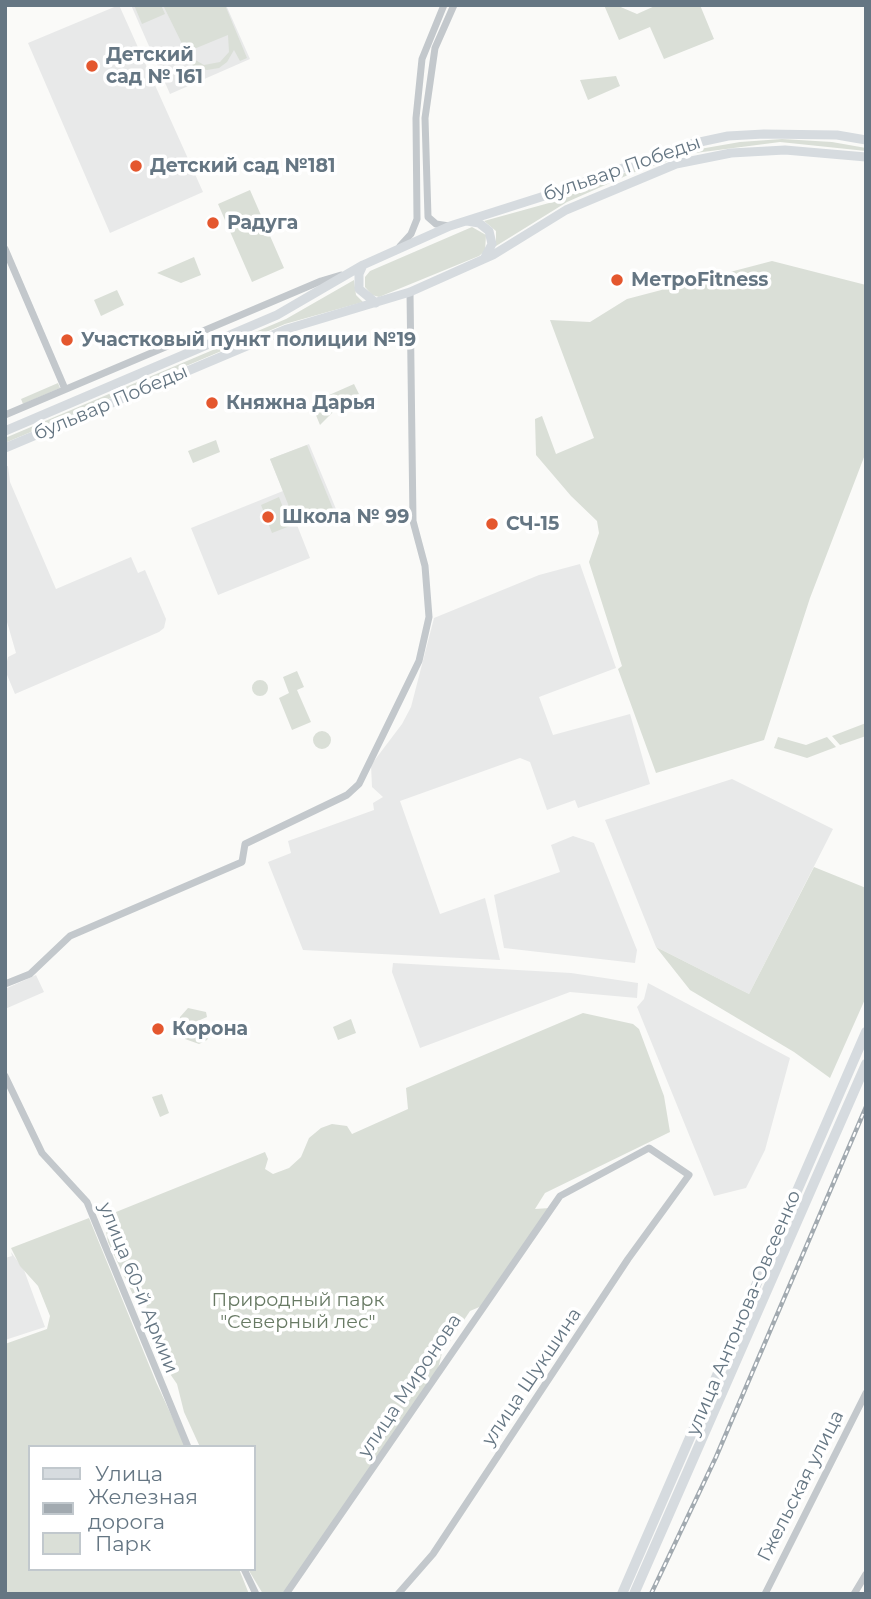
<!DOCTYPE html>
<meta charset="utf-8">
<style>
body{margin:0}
#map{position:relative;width:871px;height:1599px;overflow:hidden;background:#fafaf8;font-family:Montserrat,sans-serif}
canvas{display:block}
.frame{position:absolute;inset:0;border:7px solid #657683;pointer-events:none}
.legend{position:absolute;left:28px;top:1445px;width:228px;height:126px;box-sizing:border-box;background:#fff;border:2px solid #c1c8cd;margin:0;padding:9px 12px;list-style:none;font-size:21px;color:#657683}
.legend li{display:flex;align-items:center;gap:14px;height:35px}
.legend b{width:35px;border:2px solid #c1c8cd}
</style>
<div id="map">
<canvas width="871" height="1599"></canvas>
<div class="frame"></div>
<ul class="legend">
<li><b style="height:9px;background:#d6dbdf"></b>Улица</li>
<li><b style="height:9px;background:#a2aab0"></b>Железная дорога</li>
<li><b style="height:19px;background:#dadfd7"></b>Парк</li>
</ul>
</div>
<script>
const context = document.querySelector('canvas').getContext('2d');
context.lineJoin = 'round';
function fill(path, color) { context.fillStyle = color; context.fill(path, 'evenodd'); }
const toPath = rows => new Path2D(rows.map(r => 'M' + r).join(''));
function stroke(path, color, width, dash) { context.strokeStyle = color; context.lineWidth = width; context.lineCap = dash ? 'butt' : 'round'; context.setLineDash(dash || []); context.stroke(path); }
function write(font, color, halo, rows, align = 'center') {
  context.font = font + ' Montserrat,sans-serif'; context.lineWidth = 7; context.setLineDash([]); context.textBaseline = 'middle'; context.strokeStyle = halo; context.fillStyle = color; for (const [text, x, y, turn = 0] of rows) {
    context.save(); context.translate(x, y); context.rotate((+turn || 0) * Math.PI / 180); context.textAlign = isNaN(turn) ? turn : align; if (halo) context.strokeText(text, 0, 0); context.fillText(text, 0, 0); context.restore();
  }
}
const built = toPath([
 [119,5,203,192,110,233,28,43],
 [131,5,226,5,250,59,170,94],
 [309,444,336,509,297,525,310,558,218,595,191,528,283,491,270,459],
 [8,466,10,482,56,589,131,557,138,573,145,570,166,619,164,628,159,632,15,694,5,670,8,657,16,653,5,615,5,467],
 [580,564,616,668,539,697,553,735,630,714,650,784,578,808,575,800,547,810,530,762,520,758,400,801,440,914,485,898,500,960,303,950,268,862,291,853,288,841,374,810,373,803,383,797,372,787,371,765,402,724,411,707,434,618,539,575],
 [732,779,833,829,749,994,656,947,605,820],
 [573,836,594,843,637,950,635,963,504,948,494,895,560,872,551,845],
 [393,963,571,973,638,983,637,998,570,992,420,1048,392,972],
 [36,975,44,992,5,1009,5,989],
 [648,983,790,1058,765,1150,746,1188,714,1196,637,1007,644,999],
 [11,1252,24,1270,45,1327,5,1340,5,1258,12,1256]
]);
const green = toPath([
 [134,5,161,5,165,14,142,24],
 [163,5,225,5,247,58,240,61,234,50,227,62,219,68,207,70,193,66],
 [228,35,229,52,220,62,204,65,192,58,189,51],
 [604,5,616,5,637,14,657,5,700,5,714,39,664,59,650,27,619,40],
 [616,76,620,86,588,100,580,80],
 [782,139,832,142,866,148,866,151,780,142,695,153,637,171,567,202,496,246,496,231,484,221,549,203,636,168,694,150,740,142],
 [250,190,284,268,252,282,218,204],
 [472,227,486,235,485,251,479,256,379,297,372,295,365,287,365,277,370,271],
 [194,257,201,275,181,283,157,273],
 [772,261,866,285,866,452,810,598,764,740,656,773,618,669,622,666,589,562,599,533,597,521,571,496,536,455,535,419,542,416,556,454,594,438,550,320,590,322,627,299],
 [354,280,356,295,363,302,285,324,5,443,5,438,286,319],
 [117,290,124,305,101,316,94,300],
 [58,383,60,388,23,404,21,399],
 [354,384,359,394,344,401,320,425,311,403],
 [216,440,220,452,193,463,188,451],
 [307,445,333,509,296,524,270,459],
 [279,497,290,526,272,533,261,505],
 [297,671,304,687,297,690,311,722,292,730,279,698,289,693,283,677],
 '252 688a8 8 0 1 1 16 0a8 8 0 1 1-16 0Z',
 [866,723,866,736,840,745,832,736],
 '313 740a9 9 0 1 1 18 0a9 9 0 1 1-18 0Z',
 [778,737,806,745,827,737,836,747,807,758,774,748],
 [814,867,866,888,866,997,830,1078,794,1052,690,990,656,947,749,994],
 [188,1008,206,1012,207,1017,179,1029,180,1017],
 [583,1013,633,1024,639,1029,664,1096,670,1132,545,1193,535,1209,550,1208,484,1305,470,1311,442,1353,436,1377,286,1594,263,1594,248,1569,254,1569,254,1447,200,1447,184,1412,177,1384,166,1368,171,1365,168,1357,160,1361,144,1323,147,1304,135,1299,108,1242,105,1226,113,1219,111,1214,265,1152,268,1159,265,1169,273,1174,289,1168,301,1157,309,1138,321,1128,332,1124,347,1126,352,1134,408,1109,406,1088],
 [351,1019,356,1033,338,1040,333,1027],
 [209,1022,214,1028,207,1040,199,1044,185,1039,185,1032],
 [162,1094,169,1113,160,1117,152,1097],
 [89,1218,156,1382,186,1447,30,1447,30,1569,239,1569,249,1594,5,1594,5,1344,47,1329,50,1316,38,1286,20,1266,11,1248]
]);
const minor = toPath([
 [449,226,436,224,428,217,425,118,435,48,454,5],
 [400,246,411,234,417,219,416,118,422,59,444,5],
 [5,249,65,389],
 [5,415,321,281,341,275],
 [5,984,30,974,70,936,242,862,245,844,347,795,359,784,419,661,429,617,425,566,413,521,410,292],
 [5,1076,42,1153,87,1202,188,1447],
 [244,1569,256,1594],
 [286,1594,560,1196,649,1148,689,1175,628,1259,433,1554,398,1594],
 [765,1594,866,1393],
 [854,1594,866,1574]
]);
const major = toPath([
 [467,221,479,223,489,231,492,244,484,259],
 [363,265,359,274,359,289,376,303],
 [5,431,277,315,363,265,450,226,560,191,686,145,728,136,764,134,837,135,866,140],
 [5,448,287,329,410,292,493,255,566,210,676,164,731,153,785,150,866,157]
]);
const highway = toPath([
 [622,1594,866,1032],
 [634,1594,866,1064]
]);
const rail = toPath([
 [651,1594,716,1457,866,1107]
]);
const markers = [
 [92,66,7,"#e4572e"],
 [136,166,7,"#e4572e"],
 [213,223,7,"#e4572e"],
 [617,280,7,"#e4572e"],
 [67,340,7,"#e4572e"],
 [212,403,7,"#e4572e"],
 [268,517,7,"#e4572e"],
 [492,524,7,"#e4572e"],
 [158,1029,7,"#e4572e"]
];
const poiNames = [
 ["Детский",106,55],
 ["сад № 161",106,77],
 ["Детский сад №181",150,166],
 ["Радуга",227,223],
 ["МетроFitness",631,280],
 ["Участковый пункт полиции №19",81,340],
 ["Княжна Дарья",226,403],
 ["Школа № 99",282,517],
 ["СЧ-15",506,524],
 ["Корона",172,1029]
];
const streetNames = [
 ["бульвар Победы",622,169,-19],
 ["бульвар Победы",111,403,-23],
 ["улица 60-й Армии",138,1288,68],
 ["улица Антонова-Овсеенко",744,1313,-67],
 ["улица Шукшина",532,1377,-56],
 ["улица Миронова",410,1386,-56],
 ["Гжельская улица",801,1486,-63]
];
const parkNames = [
 ["Природный парк",298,1300],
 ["\"Северный лес\"",298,1322]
];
fill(built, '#e8e9e9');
fill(green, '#dadfd7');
stroke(minor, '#c3c8cc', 7);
stroke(major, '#d6dbdf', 9);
stroke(highway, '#d6dbdf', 10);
stroke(rail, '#a2aab0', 4.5);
stroke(rail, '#fff', 2, [5]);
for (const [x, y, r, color] of markers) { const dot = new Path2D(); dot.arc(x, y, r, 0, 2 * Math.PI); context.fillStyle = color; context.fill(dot); stroke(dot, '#fff', 2.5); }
write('bold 19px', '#657683', '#fff', poiNames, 'left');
write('19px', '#657683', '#fff', streetNames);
write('19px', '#687a64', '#fff', parkNames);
</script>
